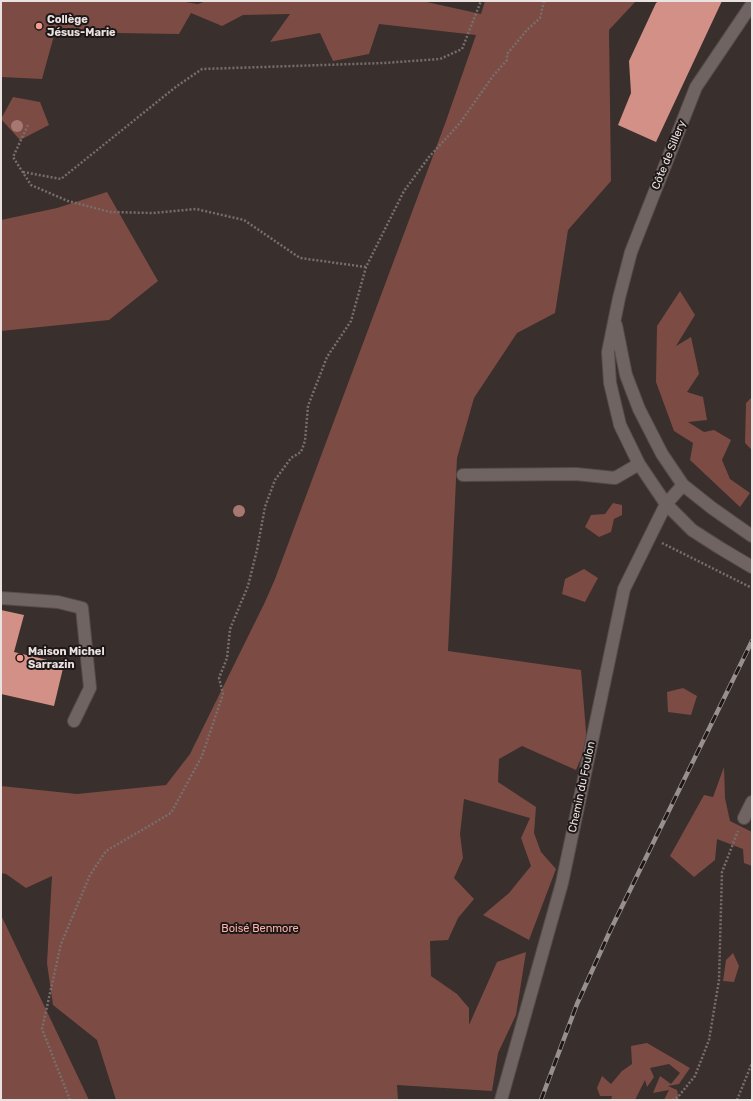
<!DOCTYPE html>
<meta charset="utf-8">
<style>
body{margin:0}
#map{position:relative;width:753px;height:1101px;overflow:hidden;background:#392f2d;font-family:Rubik,sans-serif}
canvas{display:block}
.frame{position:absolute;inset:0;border:2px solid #eae2e1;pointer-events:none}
</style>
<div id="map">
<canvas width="753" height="1101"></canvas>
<div class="frame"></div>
</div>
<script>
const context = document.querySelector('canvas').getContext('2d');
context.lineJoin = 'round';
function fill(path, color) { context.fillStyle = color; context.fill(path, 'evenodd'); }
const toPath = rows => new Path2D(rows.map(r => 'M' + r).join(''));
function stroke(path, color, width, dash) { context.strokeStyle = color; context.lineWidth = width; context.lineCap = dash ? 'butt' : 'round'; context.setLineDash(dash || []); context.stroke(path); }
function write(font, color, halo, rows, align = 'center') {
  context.font = font + ' Rubik,sans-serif'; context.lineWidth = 4; context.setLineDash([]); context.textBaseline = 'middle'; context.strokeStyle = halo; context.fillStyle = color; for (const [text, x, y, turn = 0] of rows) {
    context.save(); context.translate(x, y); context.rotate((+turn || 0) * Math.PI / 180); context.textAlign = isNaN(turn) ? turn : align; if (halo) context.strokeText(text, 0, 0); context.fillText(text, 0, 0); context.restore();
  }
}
const green = toPath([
 [1,1,179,1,198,4,206,1,422,1,481,14,485,1,636,1,609,30,611,181,568,230,555,313,517,333,474,398,457,458,448,651,581,670,587,744,576,770,522,746,499,759,498,782,536,807,534,833,541,852,556,869,529,940,483,915,509,893,531,866,521,838,530,818,464,799,460,834,463,858,454,878,474,899,458,918,448,940,430,941,431,976,457,994,469,1008,469,1025,497,962,526,952,516,1015,498,1053,492,1091,397,1085,398,1100,116,1100,97,1040,53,1005,47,963,52,876,26,888,6,874,1,873,1,786,77,794,166,785,190,754,265,602,275,579,446,121,476,35,379,24,369,54,333,61,320,33,270,42,290,14,243,15,222,26,191,13,179,34,55,32,42,79,1,77],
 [13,97,40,102,49,125,20,140,1,119],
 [107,192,158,281,109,320,1,331,1,220,57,208],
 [680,291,695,315,676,346,691,337,699,374,687,392,703,397,707,420,688,422,704,432,714,430,731,440,722,460,730,479,750,493,740,507,690,460,693,443,674,431,656,382,657,326],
 [752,397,752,450,745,443,746,403],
 [613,503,622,505,622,515,614,519,611,532,599,537,585,527,591,515,605,514],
 [584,569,598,578,585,602,562,594,565,579],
 [683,688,697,696,691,715,668,712,667,692],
 [724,767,725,798,730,821,752,832,752,866,744,863,743,849,717,839,715,860,694,877,670,856,704,795,713,797],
 [1,915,89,1100,1,1100],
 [733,953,739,966,734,982,723,981,726,960],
 [647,1043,690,1068,679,1084,668,1086,677,1090,679,1100,664,1100,669,1090,653,1093,660,1076,671,1084,680,1073,669,1064,650,1068,654,1077,647,1087,645,1080,635,1100,611,1100,612,1096,600,1096,597,1088,602,1076,611,1084,622,1071,632,1064,631,1046]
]);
const building = toPath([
 [659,1,722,1,656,142,618,125,631,93,629,61,656,3],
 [1,610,24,615,14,652,64,664,54,706,1,694]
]);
const path = toPath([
 [28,125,13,157,31,185,68,201,110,212,153,213,196,209,244,220,300,258,366,267],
 [23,172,61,179,177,86,202,69,384,63,440,59,462,49,481,1],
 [662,543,752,588],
 [70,1100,42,1029,61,944,90,875,106,851,171,813,202,756,223,694,219,678,227,658,230,629,248,586,257,550,265,507,275,480,291,458,301,452,305,441,308,406,327,357,351,321,366,267,404,191,429,157,460,123,493,76,507,60,507,54,527,30,540,18,544,1],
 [672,1100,678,1097,695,1076,709,1040,719,980,722,872,738,831],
 [737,1100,752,1063]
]);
const minor = toPath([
 [752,4,696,87,631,252,619,298,608,352,610,383,620,425,639,464,666,504,692,530,720,548,752,567],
 [616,325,626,375,639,409,662,454,683,485,712,508,752,536],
 [463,475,576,474,615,478,639,464],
 [1,598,58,602,82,608,90,688,74,721],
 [744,818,752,802],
 [501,1100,562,883,624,589,666,504,683,485]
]);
const rail = toPath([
 [541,1100,577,1004,610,931,752,641]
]);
const trees = [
 [17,126],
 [239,511]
];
const markers = [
 [39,26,4,"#f59c90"],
 [20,658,4,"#f59c90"]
];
const poiNames = [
 ["Collège",47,20],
 ["Jésus-Marie",47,33],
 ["Maison Michel",28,652],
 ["Sarrazin",28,665]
];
const streetNames = [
 ["Côte de Sillery",669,155,-68],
 ["Chemin du Foulon",582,787,-78]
];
const parkNames = [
 ["Boisé Benmore",260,929]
];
fill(green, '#7c4b44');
fill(building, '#d29086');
stroke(minor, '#554c4a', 14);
stroke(path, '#786f6d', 2.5, [2, 2]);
stroke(minor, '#706462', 12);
stroke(rail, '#98908e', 4.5);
stroke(rail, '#1d1817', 3, [9]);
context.fillStyle = '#a67871';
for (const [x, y] of trees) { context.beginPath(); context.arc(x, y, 6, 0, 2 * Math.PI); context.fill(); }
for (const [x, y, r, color] of markers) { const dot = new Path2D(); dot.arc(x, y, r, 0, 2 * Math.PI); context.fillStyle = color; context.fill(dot); stroke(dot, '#1d1817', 1.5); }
write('bold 11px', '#eae2e1', '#1d1817', poiNames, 'left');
write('11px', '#eae2e1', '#1d1817', streetNames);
write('11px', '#ffb3a8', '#1d1817', parkNames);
</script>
